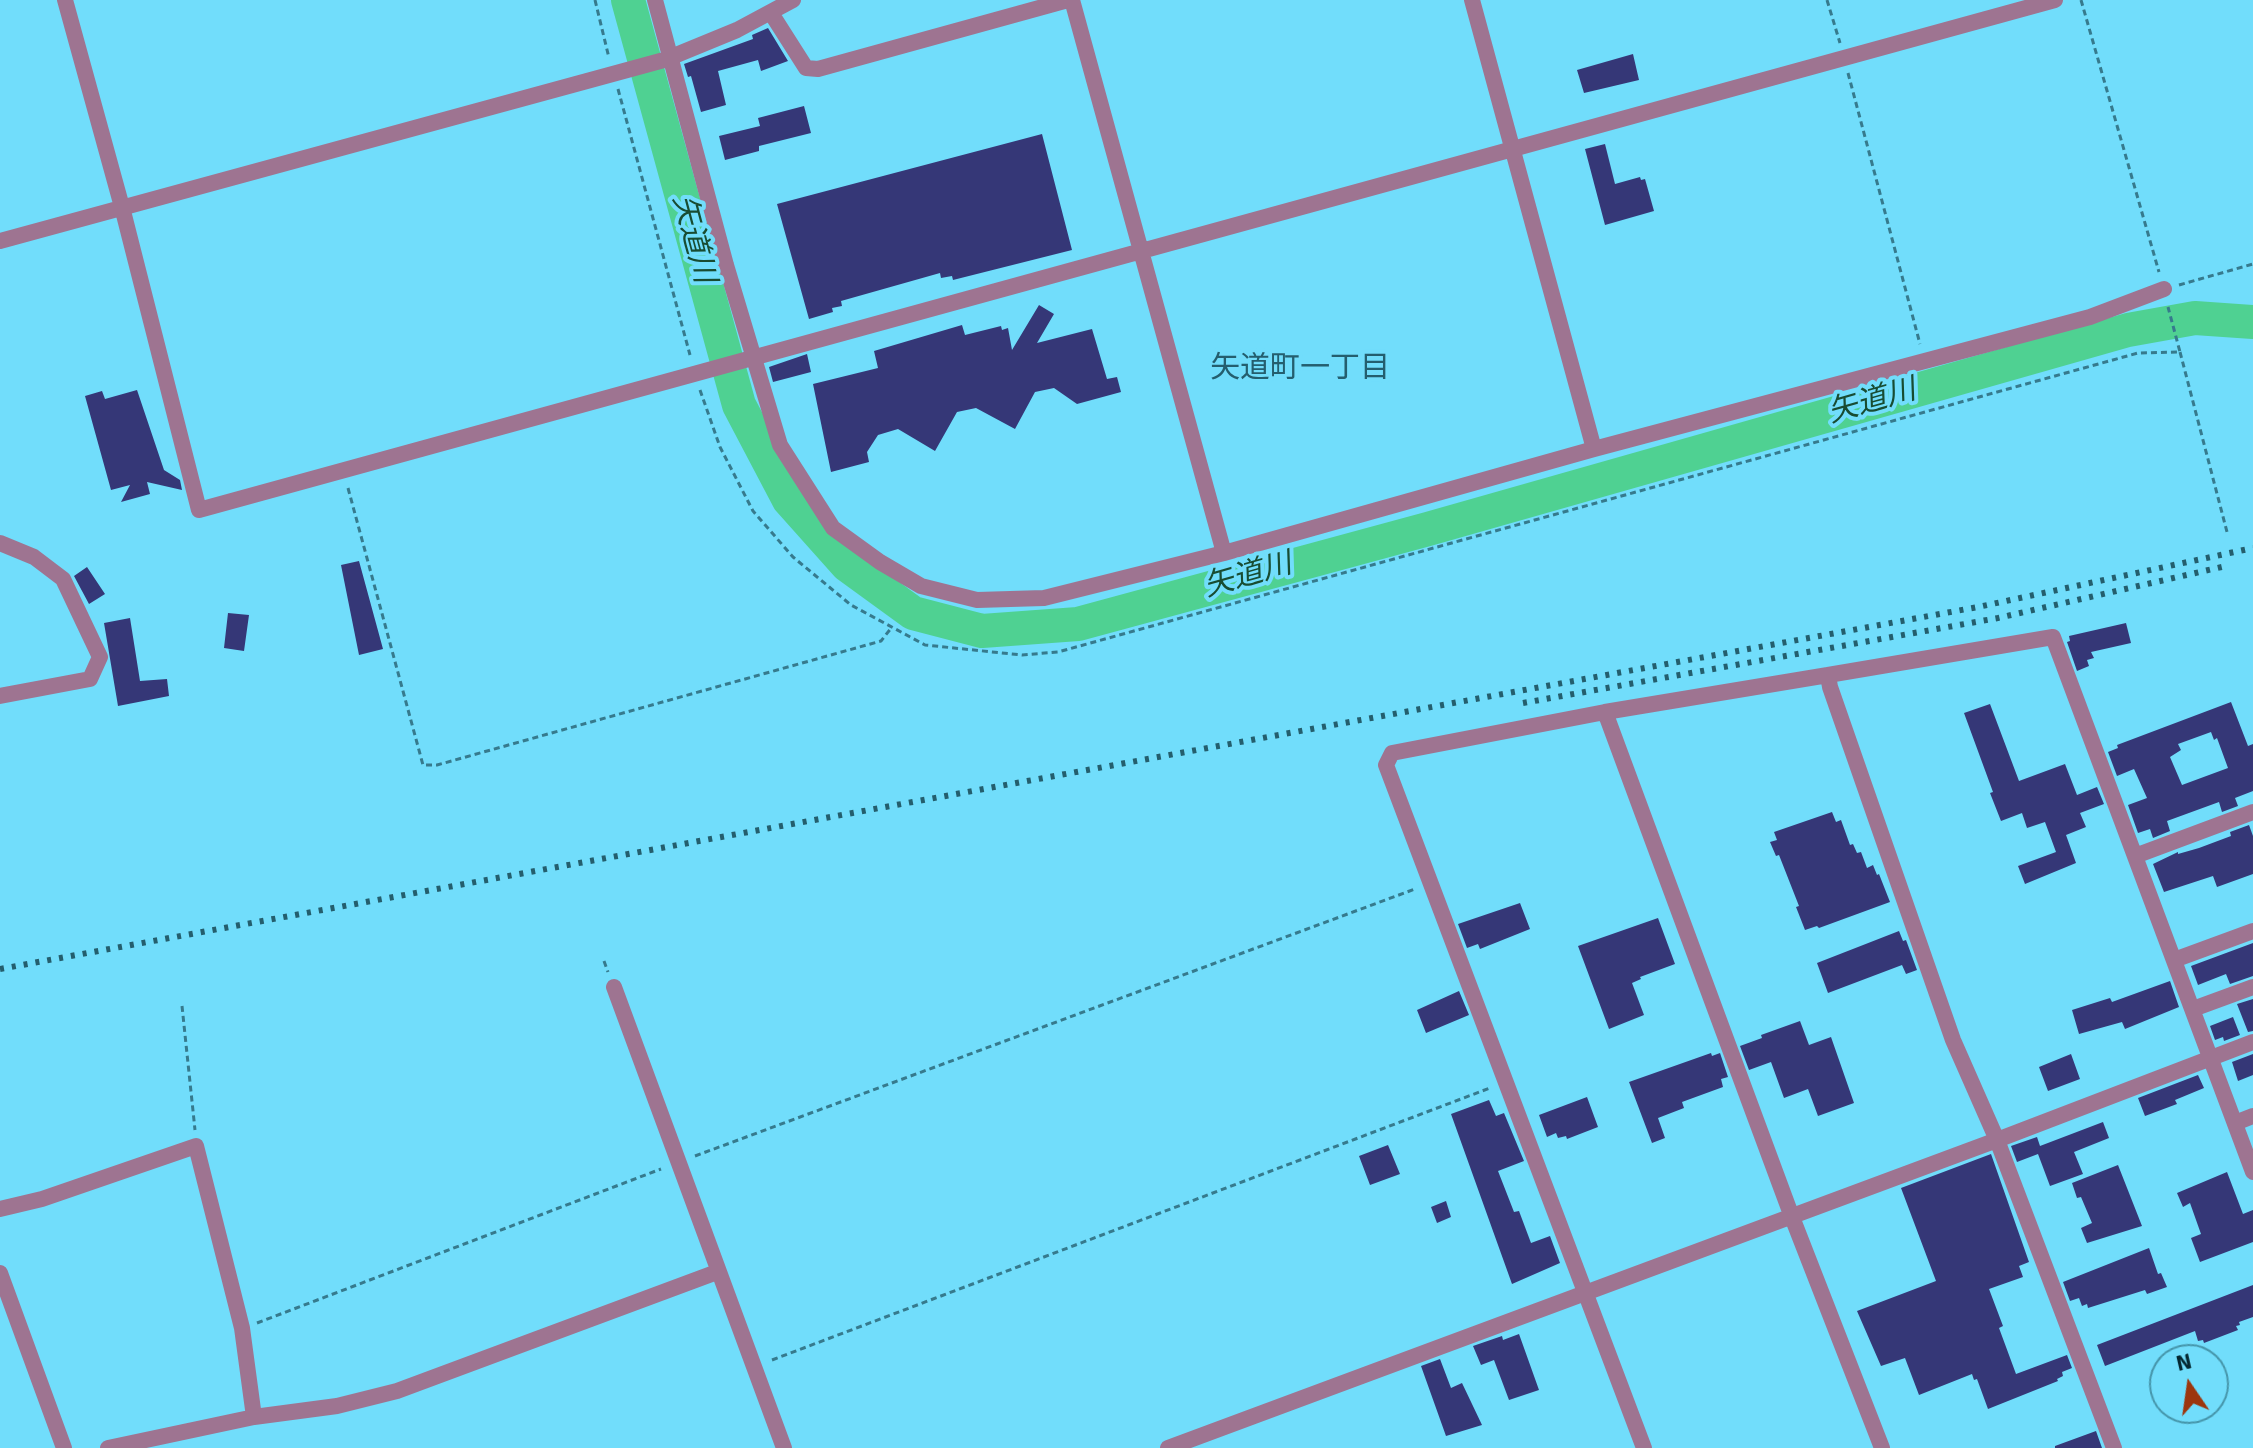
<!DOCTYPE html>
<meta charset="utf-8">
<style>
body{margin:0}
#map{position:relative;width:2253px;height:1448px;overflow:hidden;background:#71ddfb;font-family:Signika,sans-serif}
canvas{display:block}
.north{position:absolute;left:2149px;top:1344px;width:80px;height:80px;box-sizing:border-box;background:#71ddfb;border:2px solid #4595aa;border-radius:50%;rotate:347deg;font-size:22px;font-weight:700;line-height:32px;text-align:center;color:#042831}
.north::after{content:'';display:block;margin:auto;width:28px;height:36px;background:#9c360d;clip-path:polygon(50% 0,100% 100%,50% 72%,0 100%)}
</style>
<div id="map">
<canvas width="2253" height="1448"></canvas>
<div class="north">N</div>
</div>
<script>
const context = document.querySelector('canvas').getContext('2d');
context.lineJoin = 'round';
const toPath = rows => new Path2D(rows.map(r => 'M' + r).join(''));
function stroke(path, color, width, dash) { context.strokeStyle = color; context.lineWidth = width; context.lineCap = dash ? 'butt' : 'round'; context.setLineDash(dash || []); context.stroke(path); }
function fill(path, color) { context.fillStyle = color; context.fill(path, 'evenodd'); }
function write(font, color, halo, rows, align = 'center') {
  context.font = font + ' Signika,"Noto Sans JP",sans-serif'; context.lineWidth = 8; context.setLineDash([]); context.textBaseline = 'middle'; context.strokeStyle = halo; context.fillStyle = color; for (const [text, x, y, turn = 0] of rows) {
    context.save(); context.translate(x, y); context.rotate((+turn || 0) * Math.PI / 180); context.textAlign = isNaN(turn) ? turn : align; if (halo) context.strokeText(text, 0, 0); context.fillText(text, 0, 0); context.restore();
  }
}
const river = toPath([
 [628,0,739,405,789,500,847,565,913,613,982,631,1078,624,1428,529,2128,330,2195,318,2253,322]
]);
const building = toPath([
 [768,28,788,61,761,71,758,60,718,71,726,105,701,112,691,76,688,77,684,64,753,39,752,35],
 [1633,54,1639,80,1584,93,1577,70],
 [804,106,811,133,759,146,759,151,725,160,719,136,760,126,758,118],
 [1042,134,1072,250,953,280,952,276,941,278,940,273,841,301,842,306,832,308,833,312,809,319,777,204],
 [1605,144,1615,184,1640,177,1641,180,1645,179,1654,211,1605,225,1585,149],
 [1039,305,1054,314,1037,343,1092,329,1107,379,1117,377,1121,392,1077,404,1054,388,1035,392,1015,429,976,408,957,412,935,451,898,429,878,435,867,452,869,462,831,472,813,384,878,368,874,351,962,325,965,335,1001,326,1002,330,1008,328,1012,350],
 [807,354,811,372,773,382,769,367],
 [137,390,164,470,180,480,182,490,147,482,150,494,121,502,130,485,111,490,85,396,102,391,105,399],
 [359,561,383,649,359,655,341,565],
 [87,567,105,594,89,604,74,576],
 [228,613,249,615,244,651,224,648],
 [130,618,140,681,167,679,169,696,118,706,104,623],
 [2126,623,2131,643,2091,652,2094,658,2087,660,2089,666,2077,671,2067,642,2070,641,2069,636],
 [2231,702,2248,746,2253,744,2253,791,2235,798,2238,806,2222,812,2219,802,2167,821,2170,831,2153,838,2150,829,2138,833,2128,805,2147,798,2134,769,2117,776,2108,752,2118,748,2117,745],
 [2211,732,2214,740,2217,738,2228,768,2182,785,2170,757,2181,750,2178,744],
 [1990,704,2019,781,2065,764,2077,795,2097,787,2104,804,2080,813,2086,827,2066,835,2076,863,2025,884,2018,866,2056,852,2045,822,2027,828,2022,813,2001,821,1990,793,1993,792,1964,713],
 [1832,812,1836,822,1841,820,1850,845,1853,844,1857,853,1861,852,1867,868,1873,865,1877,875,1879,874,1890,902,1819,928,1817,926,1805,930,1796,907,1799,906,1779,855,1776,856,1770,842,1777,840,1774,832],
 [2249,825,2253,836,2253,874,2217,887,2213,876,2164,892,2153,864,2178,852,2178,854,2199,848,2231,836,2230,832],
 [1520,903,1530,929,1480,949,1478,944,1467,948,1458,924],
 [1658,918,1675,964,1640,977,1641,979,1632,983,1644,1015,1609,1029,1578,946],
 [1899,931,1903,941,1906,940,1917,970,1906,974,1902,965,1828,993,1817,963],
 [2253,943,2253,976,2230,984,2226,974,2198,985,2191,966],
 [2170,981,2179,1007,2125,1029,2122,1022,2079,1034,2072,1010,2110,998,2112,1002],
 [1459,991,1469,1015,1426,1033,1417,1010],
 [2253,999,2253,1031,2248,1032,2237,1004],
 [2233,1017,2240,1035,2224,1041,2223,1037,2215,1040,2210,1026],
 [1800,1021,1809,1045,1831,1037,1854,1103,1818,1116,1808,1089,1784,1098,1771,1062,1749,1070,1740,1046,1762,1038,1761,1035],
 [1711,1053,1712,1056,1720,1053,1728,1077,1721,1079,1723,1087,1682,1102,1684,1108,1658,1118,1665,1138,1652,1143,1629,1082],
 [2071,1054,2080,1079,2048,1091,2039,1067],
 [2253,1054,2253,1075,2238,1081,2232,1062],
 [2198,1075,2204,1088,2175,1100,2177,1104,2145,1116,2138,1098],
 [1587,1097,1598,1127,1567,1139,1566,1136,1558,1138,1556,1133,1547,1137,1539,1115],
 [1489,1100,1496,1116,1504,1113,1524,1161,1498,1171,1514,1212,1519,1211,1531,1243,1550,1236,1560,1263,1512,1284,1451,1114],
 [2103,1122,2109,1138,2074,1152,2083,1174,2050,1186,2038,1154,2017,1162,2011,1146,2037,1137,2040,1146],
 [1388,1145,1400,1174,1370,1185,1359,1156],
 [1991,1154,2029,1262,2019,1266,2023,1277,1989,1289,2003,1326,1999,1328,2016,1374,2067,1355,2072,1368,2062,1372,2063,1376,2057,1379,2058,1381,1988,1409,1977,1379,1974,1380,1972,1374,1919,1395,1905,1358,1881,1366,1857,1311,1936,1281,1901,1188],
 [2118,1165,2142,1226,2087,1243,2081,1228,2092,1223,2081,1197,2077,1198,2072,1183],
 [2227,1172,2243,1214,2253,1210,2253,1242,2200,1262,2191,1238,2201,1234,2190,1203,2183,1207,2177,1193],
 [1446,1201,1451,1217,1437,1223,1431,1207],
 [2149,1248,2158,1274,2161,1273,2167,1287,2147,1294,2145,1290,2088,1308,2087,1304,2082,1306,2079,1298,2070,1301,2063,1282],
 [2253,1285,2253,1317,2239,1322,2240,1325,2236,1326,2238,1330,2204,1343,2203,1340,2198,1341,2195,1331,2105,1366,2097,1345],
 [1519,1334,1539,1390,1509,1400,1494,1360,1481,1365,1473,1346,1502,1336,1503,1340],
 [1440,1359,1451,1388,1462,1383,1482,1425,1446,1436,1421,1366],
 [2096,1431,2102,1448,2055,1448,2055,1446]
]);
const path = toPath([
 [595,0,609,58],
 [1827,0,1840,43],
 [2081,0,2159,272],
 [1848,73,1920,344],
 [618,89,690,355],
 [2179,285,2253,264],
 [2180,352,2227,532],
 [700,390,720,447,753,511,793,557,851,605,925,645,1022,655,1058,652,2138,353,2180,352,2168,307],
 [348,488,423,765,437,765,881,641,892,627],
 [604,961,608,972],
 [182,1006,195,1130],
 [695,1156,1415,889],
 [257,1323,661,1169],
 [772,1360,1490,1088]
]);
const minor = toPath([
 [65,0,122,207,199,510,2055,0],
 [655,0,726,265,780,445,833,528,880,562,921,586,977,600,1044,598,1224,553,1594,449,2090,317,2164,289],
 [1072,0,1224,553],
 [1472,0,1594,449],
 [771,13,806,68,818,69,1068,0],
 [0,241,664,60,737,30,793,0],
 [0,543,34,557,63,579,100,657,90,679,0,696],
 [1828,675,2053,637,2253,1172],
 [1605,712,1828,675,1830,687,1953,1040,1997,1140,2114,1448],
 [2135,856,2253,812],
 [2174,960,2253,931],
 [614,987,784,1448],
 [2193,1009,2253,987],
 [2235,1123,2253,1116],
 [0,1209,42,1199,196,1146,242,1328,254,1417],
 [0,1273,64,1448],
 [108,1448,254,1417,337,1406,397,1391,717,1272],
 [1168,1448,1997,1140,2253,1042],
 [1644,1448,1386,765,1392,753,1605,712,1792,1217,1882,1448]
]);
const rail = toPath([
 [1523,703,1998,618,2226,566],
 [0,969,1978,607,2253,548]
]);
const waterNames = [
 ["矢道川",693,239,75],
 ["矢道川",1872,402,-16],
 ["矢道川",1248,576,-16]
];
const neighbourhoodNames = [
 ["矢道町一丁目",1300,369]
];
stroke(river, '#4fd192', 34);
fill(building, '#353777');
stroke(path, '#367a8d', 3, [6, 4]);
stroke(minor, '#9e7491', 16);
stroke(rail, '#245e6d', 6, [4, 8]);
write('italic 30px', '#184c32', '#71ddfb', waterNames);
write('30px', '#245e6e', '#71ddfb', neighbourhoodNames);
</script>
